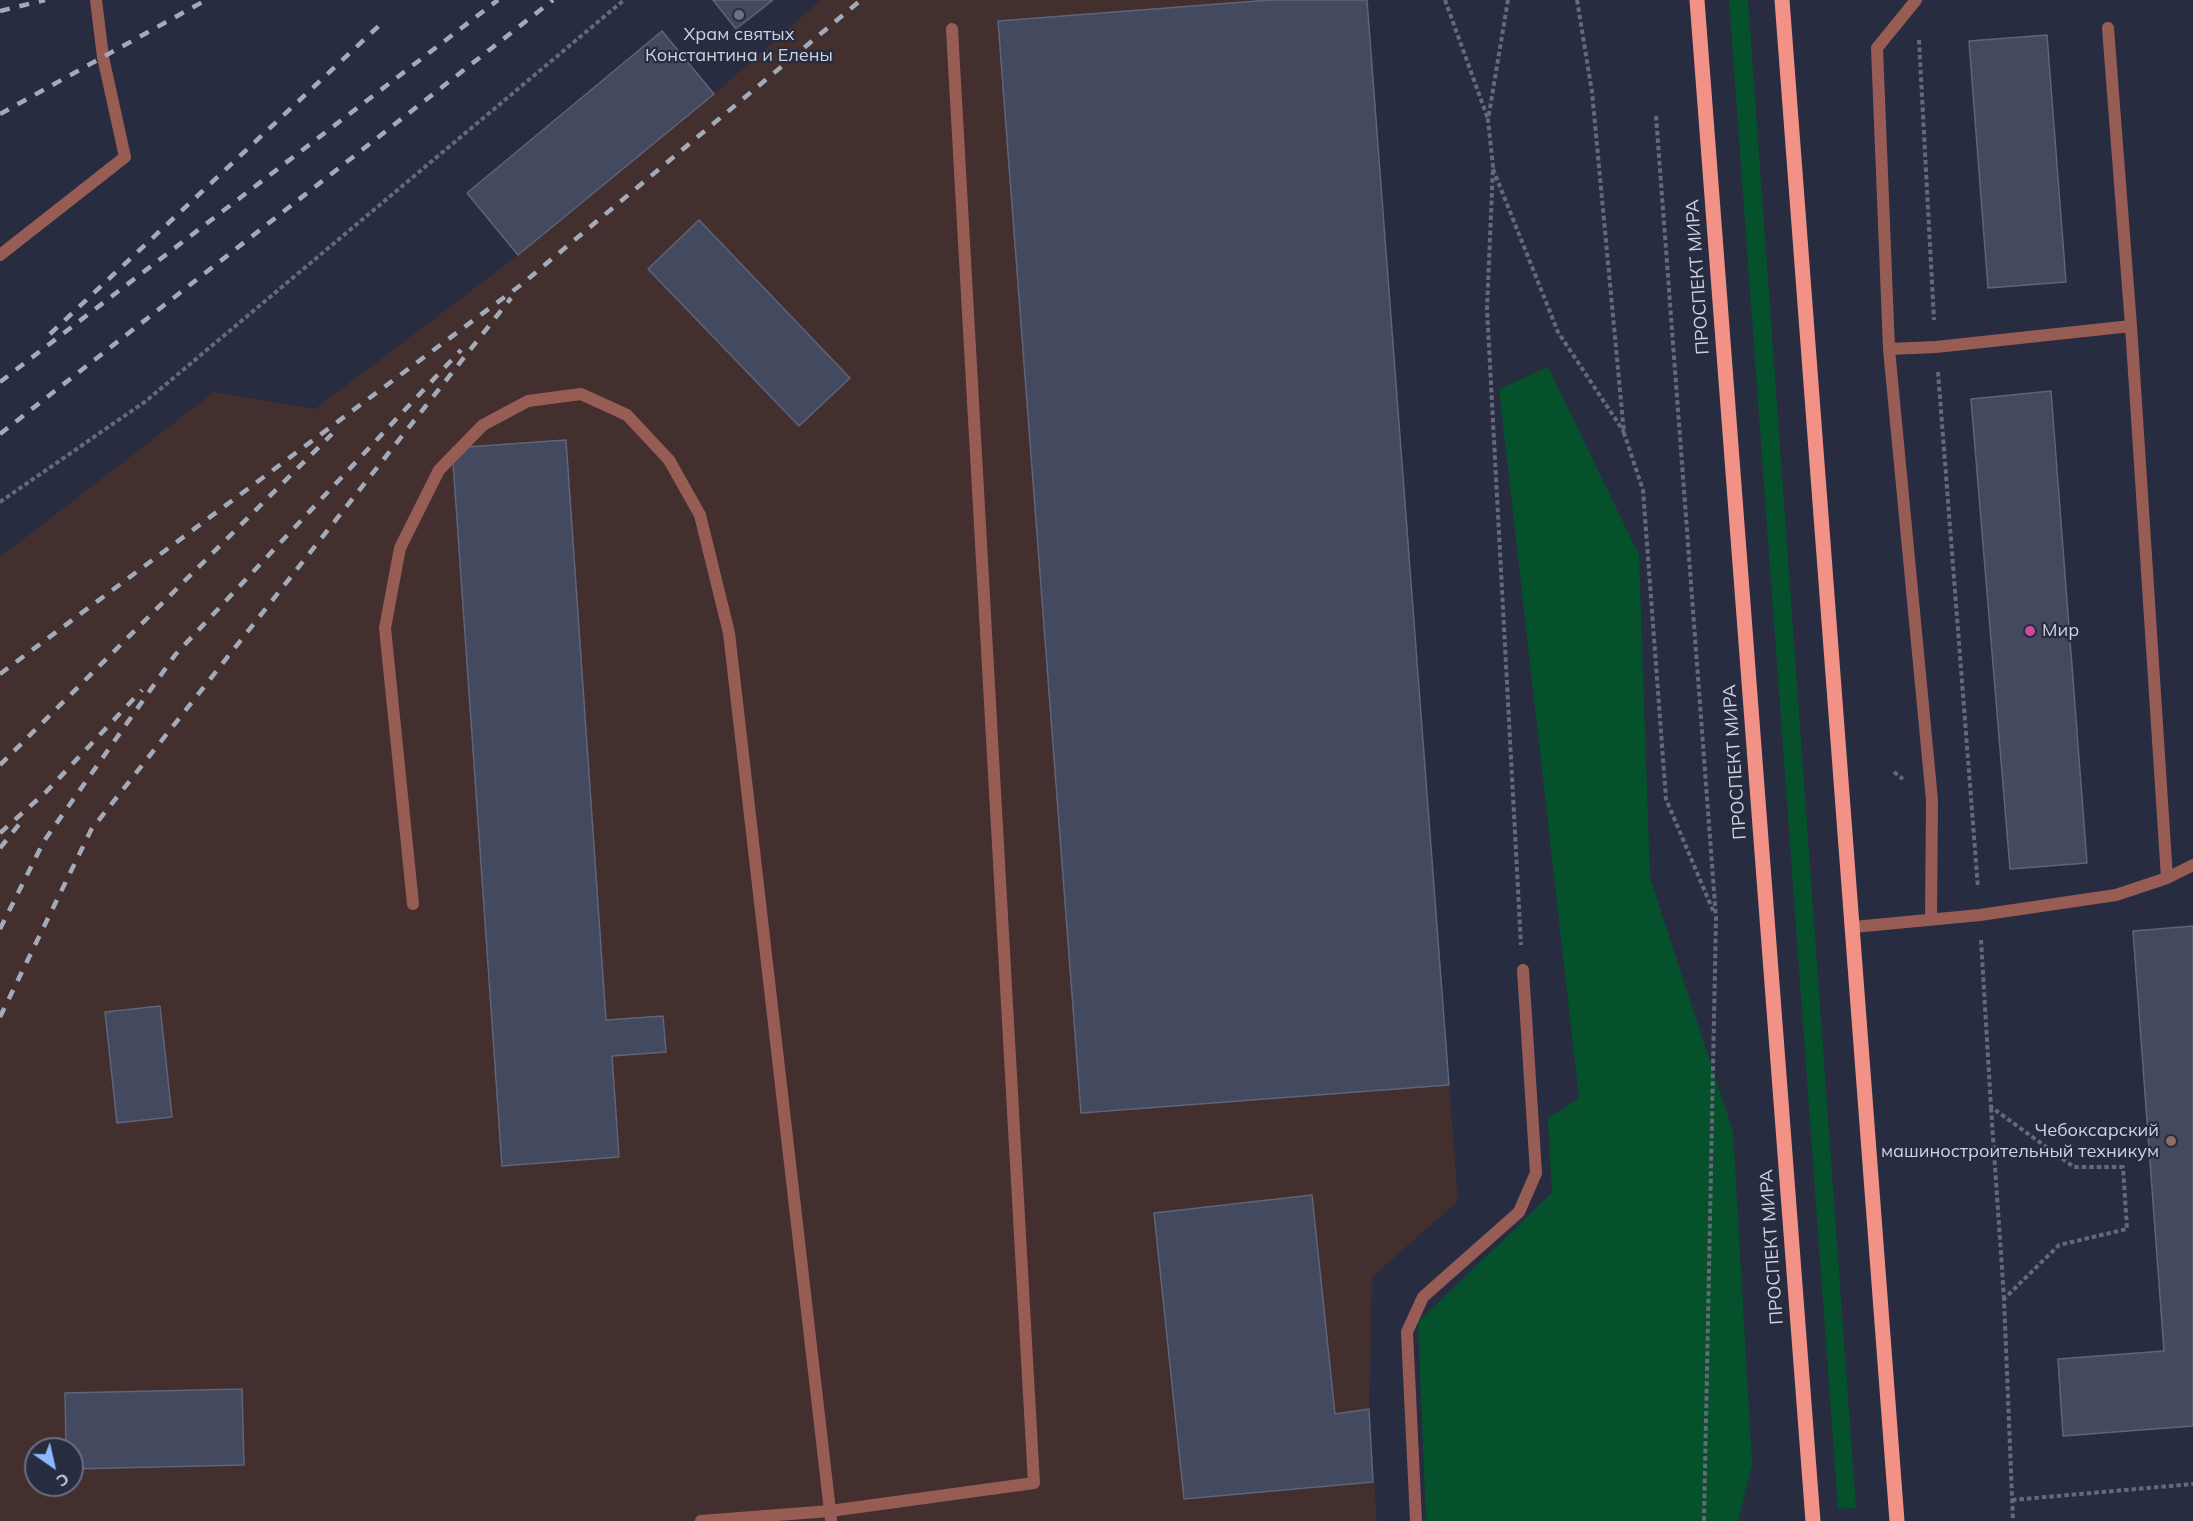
<!DOCTYPE html>
<meta charset="utf-8">
<style>
body{margin:0}
#map{position:relative;width:2193px;height:1521px;overflow:hidden;background:#272c40;font-family:Mulish,sans-serif}
canvas{display:block}
.north{position:absolute;left:24px;top:1437px;width:60px;height:60px;box-sizing:border-box;background:#272c40;border:2px solid #6a6e80;border-radius:50%;rotate:146deg;font-size:16px;font-weight:700;line-height:24px;text-align:center;color:#ced2df}
.north::after{content:'';display:block;margin:auto;width:21px;height:27px;background:#8bb9fc;clip-path:polygon(50% 0,100% 100%,50% 72%,0 100%)}
</style>
<div id="map">
<canvas width="2193" height="1521"></canvas>
<div class="north">С</div>
</div>
<script>
const context = document.querySelector('canvas').getContext('2d');
context.lineJoin = 'round';
function fill(path, color) { context.fillStyle = color; context.fill(path, 'evenodd'); }
const toPath = rows => new Path2D(rows.map(r => 'M' + r).join(''));
function stroke(path, color, width, dash) { context.strokeStyle = color; context.lineWidth = width; context.lineCap = dash ? 'butt' : 'round'; context.setLineDash(dash || []); context.stroke(path); }
function write(font, color, halo, rows, align = 'center') {
  context.font = font + ' Mulish,sans-serif'; context.lineWidth = 4.5; context.setLineDash([]); context.textBaseline = 'middle'; context.strokeStyle = halo; context.fillStyle = color; for (const [text, x, y, turn = 0] of rows) {
    context.save(); context.translate(x, y); context.rotate((+turn || 0) * Math.PI / 180); context.textAlign = isNaN(turn) ? turn : align; if (halo) context.strokeText(text, 0, 0); context.fillText(text, 0, 0); context.restore();
  }
}
const industrial = toPath([
 [821,0,1367,0,1458,1201,1372,1277,1369,1409,1377,1521,0,1521,0,557,214,392,315,409,518,255,714,94],
 [36,1449,72,1449,72,1485,36,1485]
]);
const green = toPath([
 [1729,0,1748,0,1856,1508,1838,1509],
 [1548,367,1639,555,1650,878,1733,1131,1752,1464,1738,1521,1426,1521,1418,1322,1552,1193,1548,1118,1579,1098,1499,389]
]);
const building = toPath([
 [713,0,773,0,736,29,713,0],
 [1270,0,1367,0,1449,1085,1081,1113,998,21,1270,0],
 [662,31,714,94,518,255,467,193,662,31],
 [2047,35,2066,282,1988,288,1969,41,2047,35],
 [699,220,850,378,799,426,648,269,699,220],
 [2051,391,2087,863,2010,869,1971,399,2051,391],
 [566,440,606,1020,663,1016,666,1052,612,1056,619,1157,502,1166,452,448,566,440],
 [2193,926,2193,1426,2063,1436,2058,1359,2164,1351,2133,931,2193,926],
 [160,1006,172,1117,117,1123,105,1012,160,1006],
 [1312,1195,1335,1414,1369,1409,1373,1482,1184,1499,1154,1213,1312,1195],
 [242,1389,244,1465,72,1469,72,1449,66,1449,65,1393,242,1389]
]);
const path = toPath([
 [1445,0,1488,119],
 [1508,0,1488,120,1493,167,1487,309,1521,945],
 [1577,0,1592,92,1624,433,1643,490,1666,799,1714,913],
 [1919,40,1934,320],
 [1656,116,1716,918,1704,1521],
 [1493,169,1558,332,1624,432],
 [1938,372,1978,888],
 [0,502,146,401,624,0],
 [1894,772,1903,779],
 [1981,940,1991,1107,2074,1167,2123,1167,2127,1229,2059,1245,2004,1299,2013,1521],
 [1991,1108,2004,1298],
 [2012,1500,2193,1484]
]);
const service = toPath([
 [1916,0,1877,48,1889,349,1932,800,1931,920],
 [2108,28,2131,326],
 [0,255,125,157,103,57,96,0],
 [1889,349,1936,347,2131,326,2167,878],
 [413,904,385,628,400,548,439,470,483,425,528,401,581,394,627,415,669,460,700,515,729,633,830,1511,701,1521],
 [1854,927,1980,915,2116,895,2167,878,2193,865],
 [831,1521,830,1511,1034,1483,952,29],
 [1416,1521,1407,1332,1423,1297,1519,1212,1536,1173,1523,970]
]);
const primary = toPath([
 [1697,0,1813,1521],
 [1782,0,1897,1521]
]);
const rail = toPath([
 [0,11,45,0],
 [0,114,206,0],
 [50,334,384,21],
 [0,382,498,0],
 [0,434,553,0],
 [0,674,522,284,861,0],
 [0,765,332,434],
 [0,833,46,792,142,690],
 [0,848,21,822],
 [0,929,44,841,175,655,461,350],
 [0,1017,91,830,511,298]
]);
const markers = [
 [739,15,6,"#6b7280"],
 [2030,631,6,"#d1479c"],
 [2171,1141,6,"#8d6e63"]
];
const poiNames = [
 ["Храм святых",739,35],
 ["Константина и Елены",739,56],
 ["Мир",2042,631,"left"],
 ["Чебоксарский",2159,1131,"right"],
 ["машиностроительный техникум",2159,1152,"right"]
];
const streetNames = [
 ["ПРОСПЕКТ МИРА",1698,277,-94],
 ["ПРОСПЕКТ МИРА",1735,762,-94],
 ["ПРОСПЕКТ МИРА",1772,1247,-94]
];
fill(industrial, '#432f2d');
fill(green, '#05512c');
fill(building, '#43495f');
stroke(building, '#5e647b', 1.5);
stroke(path, '#656a7b', 4, [4.5, 3]);
stroke(service, '#975d55', 12);
stroke(primary, '#f29286', 15);
stroke(rail, '#a5aab8', 4.5, [10, 10]);
for (const [x, y, r, color] of markers) { const dot = new Path2D(); dot.arc(x, y, r, 0, 2 * Math.PI); context.fillStyle = color; context.fill(dot); stroke(dot, '#272c40', 2); }
write('18px', '#ced2df', '#272c40', poiNames);
write('18px', '#ced2df', '#272c40', streetNames);
</script>
